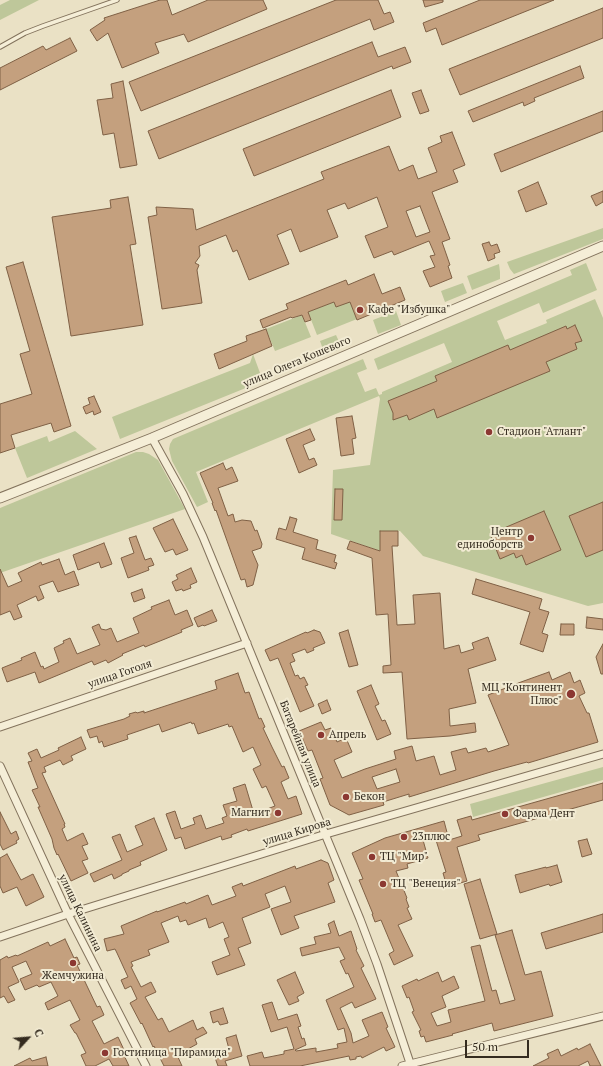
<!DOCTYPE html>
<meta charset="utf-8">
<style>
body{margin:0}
#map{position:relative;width:603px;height:1066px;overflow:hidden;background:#eae1c5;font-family:"PT Serif",serif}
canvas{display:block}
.north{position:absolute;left:8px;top:1018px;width:40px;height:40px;-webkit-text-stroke:3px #f2ebd3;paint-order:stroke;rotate:64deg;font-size:11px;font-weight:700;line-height:16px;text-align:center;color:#342b1f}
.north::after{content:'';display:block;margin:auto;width:14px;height:18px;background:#342b1f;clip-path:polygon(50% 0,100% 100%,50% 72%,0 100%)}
.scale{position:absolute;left:465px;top:1040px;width:64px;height:18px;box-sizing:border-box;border:2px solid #342b1f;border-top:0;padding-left:5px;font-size:12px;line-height:14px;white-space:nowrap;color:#342b1f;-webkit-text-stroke:3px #f2ebd3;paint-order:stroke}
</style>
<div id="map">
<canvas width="603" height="1066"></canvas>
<div class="north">С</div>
<div class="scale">50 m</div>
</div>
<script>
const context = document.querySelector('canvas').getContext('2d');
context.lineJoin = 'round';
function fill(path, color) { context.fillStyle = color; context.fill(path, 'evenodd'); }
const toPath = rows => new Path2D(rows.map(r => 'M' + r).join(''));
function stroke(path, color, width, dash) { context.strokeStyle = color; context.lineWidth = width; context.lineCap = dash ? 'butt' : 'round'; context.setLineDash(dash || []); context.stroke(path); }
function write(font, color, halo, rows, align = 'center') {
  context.font = font + ' "PT Serif",serif'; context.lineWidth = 4; context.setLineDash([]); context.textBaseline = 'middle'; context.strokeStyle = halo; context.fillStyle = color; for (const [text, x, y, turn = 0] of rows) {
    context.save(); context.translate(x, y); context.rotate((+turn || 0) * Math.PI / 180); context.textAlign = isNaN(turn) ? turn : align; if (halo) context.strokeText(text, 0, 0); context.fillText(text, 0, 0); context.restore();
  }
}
const green = toPath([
 [10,0,39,0,0,20,0,5],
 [603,228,603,239,514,274,510,269,507,262],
 [586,263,597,290,543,313,539,303,497,321,505,340,547,323,546,320,595,299,603,318,603,603,588,606,423,556,400,531,380,531,380,551,331,534,333,470,370,465,380,399,379,396,196,472,208,502,197,507,172,461,169,449,170,444,173,439,363,359,367,369,357,373,365,392,376,388,379,395,382,394,382,392,452,362,444,343,378,370,374,359,572,275,570,270],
 [499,264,500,272,500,279,472,290,467,276],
 [463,283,467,293,445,302,441,291],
 [348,296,357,319,317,335,308,312,334,302,336,307,341,305],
 [396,311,401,325,378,334,373,320],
 [302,315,311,337,275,351,266,329],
 [336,335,342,348,325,355,320,341],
 [253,354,263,381,120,439,112,417,250,363],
 [75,431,97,449,27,478,15,448,47,436,49,442],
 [136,452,143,452,149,454,158,460,185,509,0,573,0,508],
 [603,767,603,780,473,817,470,804]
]);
const building = toPath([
 [160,0,167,0,172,15,208,0,263,0,267,9,188,42,184,34,155,43,159,53,122,68,108,33,97,41,90,30,105,20,104,18,160,0],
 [336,0,378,0,384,14,390,12,394,22,374,30,370,19,141,111,129,82,336,0],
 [423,0,443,0,443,2,425,7,423,0],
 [480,0,554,0,442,45,436,28,426,32,423,23,480,0],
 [603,8,603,38,460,95,449,69,603,8],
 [70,38,77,51,0,90,0,68,43,46,46,50,70,38],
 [372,42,378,57,405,47,411,62,393,69,392,66,159,159,148,131,372,42],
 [580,66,584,78,534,98,535,101,524,106,523,102,473,122,468,111,580,66],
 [123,81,137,165,120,168,114,133,103,135,97,100,113,98,111,84,123,81],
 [391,90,401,117,254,176,243,149,391,90],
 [421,90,429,111,420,114,412,93,421,90],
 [603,111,603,131,501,172,494,154,603,111],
 [452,132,465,165,453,170,458,182,432,192,450,239,442,242,450,265,448,266,452,278,430,287,423,271,435,267,430,256,435,255,429,241,394,255,392,251,374,258,365,236,388,227,377,197,348,209,345,203,327,210,338,237,300,252,291,229,277,235,289,264,249,280,237,250,233,252,226,235,199,246,200,256,195,263,199,265,197,270,202,303,162,309,148,217,157,215,156,207,193,209,196,230,324,179,321,172,389,146,399,171,413,165,418,179,437,172,428,148,442,142,440,136,452,132],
 [420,206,430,232,416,237,406,211,420,206],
 [538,182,547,204,526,212,518,191,538,182],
 [603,191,603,202,596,206,591,196,603,191],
 [128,197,136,244,130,245,143,325,71,336,52,217,111,208,110,200,128,197],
 [489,242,491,246,497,244,500,252,494,254,495,258,488,261,482,244,489,242],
 [23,262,71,426,54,432,51,423,11,435,15,448,0,453,0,404,32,394,20,354,30,351,6,267,23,262],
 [374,274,382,294,400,287,405,300,357,320,350,302,336,307,334,302,308,312,311,320,305,322,302,315,292,318,291,317,263,328,260,320,288,309,286,304,346,280,348,285,374,274],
 [575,325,582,341,575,343,577,349,546,362,550,371,437,418,434,409,409,420,407,415,393,420,393,413,388,401,437,381,435,376,508,345,510,350,566,326,567,329,575,325],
 [266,329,272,346,219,369,214,354,247,341,246,336,266,329],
 [94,396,101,412,94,415,93,411,86,414,83,407,90,404,88,398,94,396],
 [352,416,356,438,352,439,354,454,341,456,336,418,352,416],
 [310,429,315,440,303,445,309,460,314,458,317,465,299,473,286,439,310,429],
 [223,463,226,470,232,467,238,481,218,488,228,516,233,514,235,522,242,520,251,521,255,531,257,530,262,544,261,548,252,551,258,565,253,585,247,587,245,579,241,580,216,510,215,511,212,503,213,503,200,473,223,463],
 [335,489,343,489,342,520,334,520,335,489],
 [603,502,603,550,586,557,569,516,603,502],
 [544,511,561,550,526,565,522,555,516,558,514,553,500,559,490,534,544,511],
 [290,517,297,519,293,532,318,540,316,549,336,555,334,562,337,563,335,569,302,559,305,548,276,539,279,528,286,530,290,517],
 [173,519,188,550,176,555,173,549,165,552,153,528,173,519],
 [380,531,398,531,398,546,392,546,397,625,415,624,413,595,440,593,444,649,459,645,461,653,474,649,472,643,488,637,496,660,468,669,476,703,449,709,450,726,475,723,476,732,450,736,407,739,402,672,383,673,383,666,391,665,388,614,376,615,372,558,347,549,350,541,380,551,380,531],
 [136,536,145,560,151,558,154,565,148,567,149,570,128,578,121,558,134,553,129,538,136,536],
 [104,543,112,564,101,568,99,562,78,570,73,555,104,543],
 [59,559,65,575,74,571,79,585,58,592,53,581,39,586,44,598,38,601,36,596,17,605,22,617,14,620,10,611,0,615,0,569,8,587,22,581,18,573,41,562,42,565,59,559],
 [191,568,197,582,190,585,191,588,183,591,182,589,176,591,172,582,178,579,176,575,191,568],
 [476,579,542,599,539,609,549,612,542,633,548,635,543,652,520,644,530,612,472,594,476,579],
 [142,589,145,598,134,602,131,593,142,589],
 [169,600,175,615,187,610,193,625,181,630,182,632,165,639,145,647,144,645,122,654,123,655,108,663,106,660,94,665,92,661,39,683,35,672,7,682,2,668,22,660,21,658,35,652,41,667,43,666,44,669,59,662,54,648,64,643,63,641,70,638,77,654,100,645,92,627,99,624,101,629,106,630,111,628,117,642,139,633,133,618,152,609,151,607,169,600],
 [212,610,217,621,204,626,203,625,198,627,194,618,212,610],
 [587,617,603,619,603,630,586,628,587,617],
 [561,624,574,624,574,635,560,635,561,624],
 [314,630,320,632,325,643,313,648,314,650,307,653,305,649,292,654,295,661,290,663,295,676,298,675,300,679,304,677,308,685,305,686,314,706,300,712,278,658,270,661,265,650,306,632,307,633,314,630],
 [348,630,358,665,349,667,339,633,348,630],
 [603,644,603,674,601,674,596,657,603,644],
 [549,672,552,680,570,672,574,683,580,680,585,693,579,696,587,713,589,713,598,742,528,763,527,762,494,771,409,797,409,794,383,802,384,805,349,815,330,805,320,779,323,778,312,750,308,751,299,731,321,722,325,730,331,728,337,742,346,738,352,752,334,760,342,778,365,769,396,759,394,751,412,746,416,761,434,756,440,775,456,770,451,752,466,748,468,753,486,748,488,752,509,745,488,695,521,682,549,672],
 [396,769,400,782,377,789,372,777,396,769],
 [238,673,245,693,249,692,259,719,261,718,265,727,263,728,272,747,282,767,284,766,289,778,281,782,288,799,296,796,302,814,248,831,247,829,231,835,232,837,222,840,221,836,185,849,181,837,175,839,166,814,175,811,181,829,195,824,193,818,201,815,206,829,224,823,222,818,227,816,223,805,237,801,233,788,245,784,254,814,275,806,266,786,262,788,253,769,261,765,253,747,243,752,232,726,229,727,228,724,198,734,194,723,192,724,191,722,162,732,159,724,127,735,128,739,104,747,102,741,99,743,97,736,90,738,87,730,124,719,130,716,129,714,136,712,137,713,144,711,144,713,217,689,215,681,238,673],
 [371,685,379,704,375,706,382,721,385,720,391,734,377,740,357,691,371,685],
 [327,700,331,710,322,714,318,704,327,700],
 [81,737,86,749,71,756,73,760,63,765,60,760,44,767,46,772,42,773,65,824,64,824,65,827,62,829,67,841,83,833,88,844,82,846,88,859,82,861,88,873,71,881,58,854,57,855,54,848,52,839,38,807,40,807,32,790,38,788,28,762,32,761,28,753,37,749,41,758,59,750,58,748,81,737],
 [603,783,603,800,478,835,480,840,457,847,467,881,447,887,443,873,446,872,435,837,423,840,428,858,407,864,408,868,396,871,407,898,406,899,409,907,407,908,412,919,398,925,413,956,394,965,389,954,394,951,381,920,375,922,372,914,373,914,359,880,363,879,352,853,385,838,444,821,449,840,462,836,457,820,471,816,472,820,603,783],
 [0,812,11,834,16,831,19,839,16,841,17,843,3,850,0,844,0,812],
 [154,818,167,850,140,862,141,865,129,870,129,871,122,874,122,875,114,879,112,874,94,882,90,874,122,860,112,837,120,834,127,852,143,845,135,826,154,818],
 [587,839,592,854,582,857,578,841,587,839],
 [7,854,21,880,33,874,44,897,26,906,17,887,3,893,0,886,0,858,7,854],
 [321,860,328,863,334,880,328,883,335,902,294,916,299,928,281,935,271,909,291,902,285,886,265,894,270,907,242,918,251,943,238,948,245,965,217,975,212,962,230,955,224,939,229,937,223,922,209,928,206,918,188,925,186,920,180,922,178,916,161,923,169,942,148,950,150,955,131,962,133,966,131,967,141,987,151,982,156,992,145,997,158,1020,162,1018,169,1032,193,1020,197,1030,203,1027,207,1033,195,1039,197,1044,177,1055,182,1066,164,1066,154,1046,153,1047,142,1023,141,1024,130,1003,137,999,131,986,125,989,121,980,128,977,117,953,115,949,107,951,104,939,124,934,121,926,157,911,157,912,185,902,186,904,208,895,212,905,236,896,232,887,242,883,243,886,295,866,296,869,321,860],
 [557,865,562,882,550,886,549,884,520,893,515,875,546,867,546,868,557,865],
 [480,879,497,934,480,939,464,884,480,879],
 [603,914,603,932,546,949,541,933,603,914],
 [334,921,339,936,351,931,357,949,356,950,364,966,361,968,376,999,355,1008,352,1002,340,1008,351,1033,353,1043,369,1036,362,1020,382,1012,388,1027,386,1028,395,1047,386,1051,384,1047,362,1058,361,1056,356,1057,356,1059,350,1060,349,1056,300,1066,250,1066,247,1056,262,1052,264,1058,284,1054,284,1051,294,1049,287,1027,271,1032,262,1005,272,1002,278,1020,297,1014,301,1026,298,1027,302,1039,304,1038,306,1045,295,1050,296,1051,316,1048,316,1052,338,1048,337,1044,347,1042,344,1028,338,1030,326,1000,354,987,348,973,346,974,340,961,345,959,339,947,302,956,300,948,316,944,314,937,331,933,328,924,334,921],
 [512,930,525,975,541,971,553,1016,494,1031,492,1023,452,1034,453,1035,426,1042,424,1036,421,1037,419,1031,421,1030,412,1012,414,1011,409,997,407,998,402,986,417,979,418,981,438,972,442,982,454,976,459,988,442,996,446,1007,431,1013,437,1026,451,1022,448,1010,485,1001,471,947,480,945,492,991,496,990,500,1004,515,1000,495,935,512,930],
 [65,939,74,958,77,957,80,964,77,965,97,1007,100,1006,104,1015,92,1021,104,1044,118,1037,125,1052,123,1053,129,1066,113,1066,109,1059,95,1066,86,1066,81,1055,86,1053,76,1033,75,1033,70,1025,80,1020,70,1000,48,1010,45,1003,58,996,51,982,39,987,37,985,25,990,20,979,32,974,26,961,12,967,19,982,8,987,15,1000,8,1003,4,996,0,998,0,960,7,956,8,958,16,955,17,956,48,942,50,946,65,939],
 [295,972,304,993,297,997,299,1001,289,1005,277,980,295,972],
 [223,1008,228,1023,220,1025,218,1021,213,1023,210,1012,223,1008],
 [236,1035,242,1056,225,1061,227,1066,218,1066,214,1055,229,1049,226,1038,236,1035],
 [590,1044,601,1066,590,1066,588,1061,578,1066,533,1066,549,1058,547,1054,558,1049,561,1056,577,1048,578,1050,590,1044],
 [46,1057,48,1066,14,1066,30,1058,32,1061,46,1057]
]);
const service = toPath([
 [0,47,25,33,43,26,117,0]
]);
const minor = toPath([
 [152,438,183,494,203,537,360,919,377,964,411,1066],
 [0,727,247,643],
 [0,766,68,914,146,1066],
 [0,937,68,914,326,834,603,754],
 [402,1066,603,1016]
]);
const tertiary = toPath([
 [0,498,152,438,603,246]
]);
const markers = [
 [360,310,4,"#8c3832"],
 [489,432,4,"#8c3832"],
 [531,538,4,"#8c3832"],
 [571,694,5,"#8c3832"],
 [321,735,4,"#8c3832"],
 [346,797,4,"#8c3832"],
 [278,813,4,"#8c3832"],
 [505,814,4,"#8c3832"],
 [404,837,4,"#8c3832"],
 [372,857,4,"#8c3832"],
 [383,884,4,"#8c3832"],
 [73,963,4,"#8c3832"],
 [105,1053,4,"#8c3832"]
];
const poiNames = [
 ["Кафе \"Избушка\"",368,310],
 ["Стадион \"Атлант\"",497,432],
 ["Центр",523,532,"right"],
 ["единоборств",523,545,"right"],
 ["МЦ \"Континент",562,688,"right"],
 ["Плюс\"",562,701,"right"],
 ["Апрель",329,735],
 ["Бекон",354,797],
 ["Магнит",270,813,"right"],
 ["Фарма Дент",513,814],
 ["23плюс",412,837],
 ["ТЦ \"Мир\"",380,857],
 ["ТЦ \"Венеция\"",391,884],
 ["Жемчужина",73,976,"center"],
 ["Гостиница \"Пирамида\"",113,1053]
];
const streetNames = [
 ["улица Олега Кошевого",297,362,-23],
 ["улица Гоголя",120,674,-19],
 ["Батарейная улица",300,744,68],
 ["улица Кирова",297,832,-17],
 ["улица Калинина",80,913,64]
];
fill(green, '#bec79a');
fill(building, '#c4a07e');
stroke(building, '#7f6045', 1);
stroke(service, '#83735d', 5.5);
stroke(minor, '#83735d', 9);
stroke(tertiary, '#83735d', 11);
stroke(service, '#f5eed7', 3.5);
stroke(minor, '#f5eed7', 7);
stroke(tertiary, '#f5eed7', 9);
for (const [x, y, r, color] of markers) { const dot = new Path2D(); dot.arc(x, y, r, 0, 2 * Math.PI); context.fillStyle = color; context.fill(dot); stroke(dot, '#f2ebd3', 1.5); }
write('11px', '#342b1f', '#f2ebd3', poiNames, 'left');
write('11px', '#342b1f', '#f2ebd3', streetNames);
</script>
